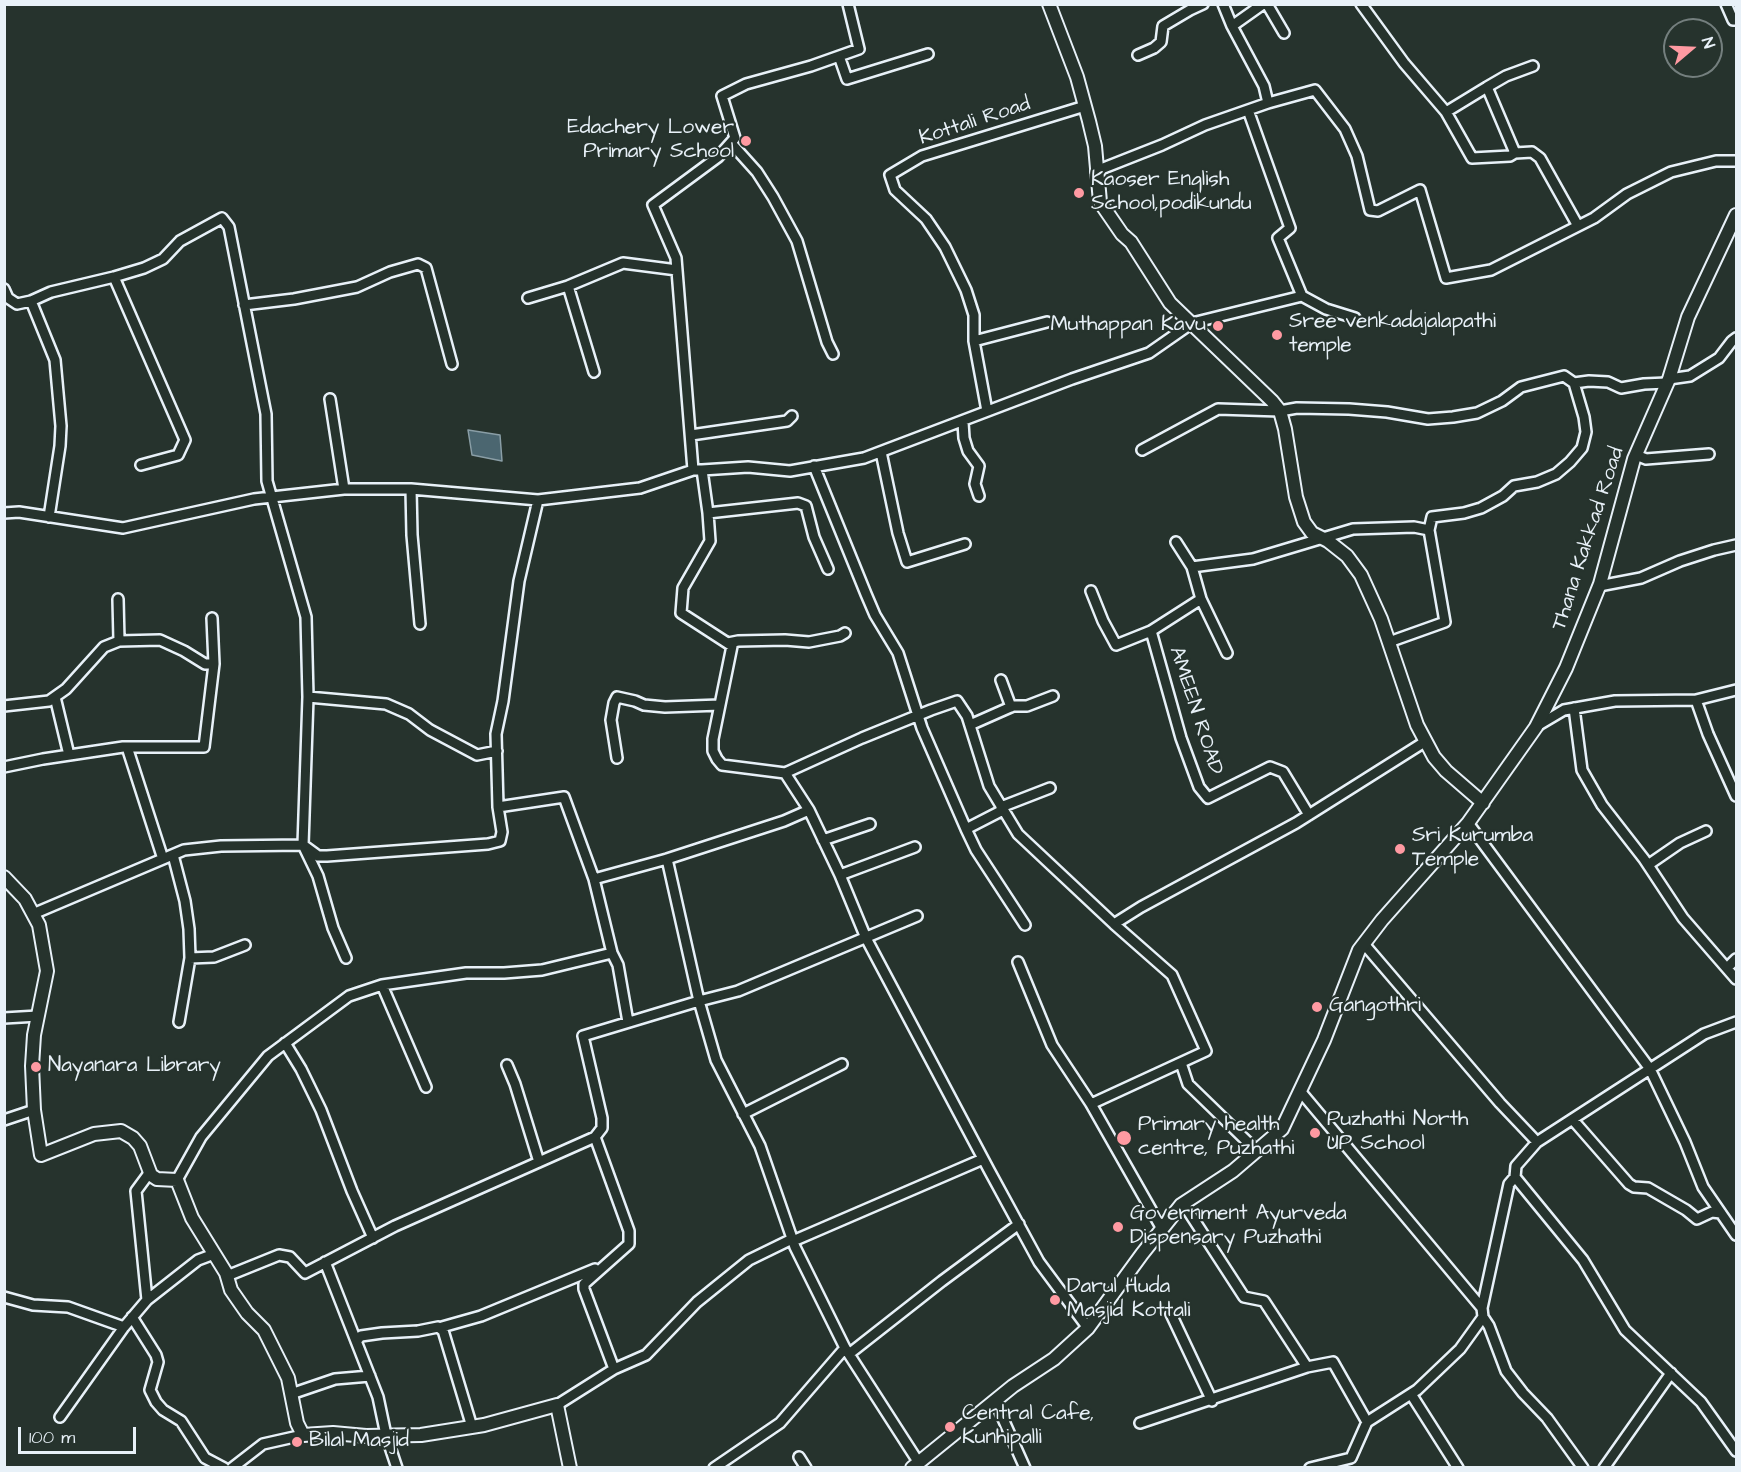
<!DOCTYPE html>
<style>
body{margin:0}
#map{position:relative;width:1741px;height:1472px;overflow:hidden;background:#26332d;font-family:"Architects Daughter",sans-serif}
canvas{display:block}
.frame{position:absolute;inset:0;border:6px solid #e8f1f8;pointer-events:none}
.north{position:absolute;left:1663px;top:18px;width:60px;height:60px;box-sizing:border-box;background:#26332d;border:2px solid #747f7e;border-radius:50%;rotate:71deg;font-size:16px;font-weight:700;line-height:24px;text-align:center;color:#e8f1f8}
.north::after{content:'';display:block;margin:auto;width:21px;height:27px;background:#ff9aa2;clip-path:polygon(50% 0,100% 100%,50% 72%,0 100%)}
.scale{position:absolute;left:18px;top:1427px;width:118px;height:27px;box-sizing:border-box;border:3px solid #e8f1f8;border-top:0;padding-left:8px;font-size:18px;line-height:21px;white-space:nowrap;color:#e8f1f8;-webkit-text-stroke:4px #26332d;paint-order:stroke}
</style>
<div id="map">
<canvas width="1741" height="1472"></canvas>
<div class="frame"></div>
<div class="north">N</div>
<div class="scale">100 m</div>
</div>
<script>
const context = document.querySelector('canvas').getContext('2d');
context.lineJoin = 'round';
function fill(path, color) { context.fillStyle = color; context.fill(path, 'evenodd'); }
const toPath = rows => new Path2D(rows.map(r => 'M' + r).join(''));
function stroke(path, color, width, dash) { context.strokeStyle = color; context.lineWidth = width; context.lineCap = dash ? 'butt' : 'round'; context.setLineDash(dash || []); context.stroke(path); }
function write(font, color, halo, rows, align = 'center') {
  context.font = font + ' "Architects Daughter",sans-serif'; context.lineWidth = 4.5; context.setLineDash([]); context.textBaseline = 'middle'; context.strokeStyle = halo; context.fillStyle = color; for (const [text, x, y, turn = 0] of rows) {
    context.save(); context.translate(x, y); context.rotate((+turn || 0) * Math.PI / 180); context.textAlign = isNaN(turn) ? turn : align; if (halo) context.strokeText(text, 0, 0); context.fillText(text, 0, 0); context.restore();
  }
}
const water = toPath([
 [468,430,500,435,502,461,472,455,468,430]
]);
const minor = toPath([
 [848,4,859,49,811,66,746,84,722,96,735,138,718,157,653,205,676,258,693,470,702,470,708,513,710,541,683,588,681,613,732,646,713,739,713,751,717,759,722,765,785,773,809,810,840,875,866,938,989,1170,1039,1262,1088,1328],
 [1267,4,1284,33],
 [1361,4,1404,63,1446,112,1487,87,1515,153,1532,152,1540,158,1578,226],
 [1726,4,1733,20,1736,20],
 [1232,26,1263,4],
 [1138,55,1154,48,1161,42,1163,26,1190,10,1203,4],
 [839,56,847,79,928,54],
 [1487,87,1506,76,1533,66],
 [1268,103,1315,90,1345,129,1357,156,1370,210,1378,211,1420,190,1446,278,1491,270,1594,218,1627,194,1671,172,1716,161,1736,161],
 [1248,110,1290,228,1278,238,1302,296,1326,309,1355,318],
 [1446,112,1472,158,1510,156,1515,153],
 [731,143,757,172,773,197,797,241,827,342,833,354],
 [1096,171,1162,145,1205,125,1268,103,1264,86,1232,26,1223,4],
 [114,277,185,440,178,455,141,465],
 [568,286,594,372],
 [4,289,8,298,17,304,31,301,51,292,114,277,144,268,163,259,180,241,222,218,229,227,266,414,267,481,306,617,308,697,303,845,221,846,184,850,33,914],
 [528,298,568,286,623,263,677,270],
 [31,301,55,360,61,426,60,446,49,517],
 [244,305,294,299,357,287,390,272,418,264,426,268,452,364],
 [974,341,1047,322],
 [1669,379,1690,376,1719,358,1732,341,1736,338],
 [330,399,344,489],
 [987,411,974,341,974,315,966,290,945,247,926,219,895,190,890,175,922,156,1085,106],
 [963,422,964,438,968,451,979,466,975,484,979,496],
 [691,435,787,421,792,416],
 [1142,450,1218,409,1280,411,1297,408,1349,409,1387,412,1428,419,1453,417,1477,413,1502,401,1521,387,1564,376,1574,383,1589,381,1608,382,1621,388,1644,384,1667,383],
 [881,452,898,533,907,562,965,544],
 [1636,455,1646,459,1709,454],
 [814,466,866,594,875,615,898,653,922,728,966,829,976,850,1025,925],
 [702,470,748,467,790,471,864,458,1072,379,1149,353,1192,323,1302,296],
 [411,489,412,535,420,624],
 [538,500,519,581,503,701,496,734,498,807,564,797,594,879,667,859,784,821,809,810],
 [4,513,19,512,123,528,254,499,344,489,411,489,538,500,640,488,693,470],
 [708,513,798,503,806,506,814,537,828,569],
 [1176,542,1192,567],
 [1599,586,1641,578,1680,561,1714,550,1736,545],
 [1091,591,1103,621,1116,645,1151,631],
 [118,599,119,641],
 [1201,599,1151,631,1181,738,1199,787,1208,798,1270,767,1283,772,1309,815],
 [212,618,214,664],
 [1389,642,1445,622,1429,530,1432,517,1464,513,1481,508,1503,496,1514,486,1537,482,1556,474,1570,462,1582,448,1586,432,1584,417,1574,383],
 [728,643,738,641,785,640,809,642,840,636,845,633],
 [1227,653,1201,599,1192,567,1253,559,1353,529,1414,527,1429,530],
 [1001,680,1011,707],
 [55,697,69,755],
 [308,697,386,704,409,714,430,730,477,755,497,751],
 [1696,700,1736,690],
 [4,706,49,701,66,689,104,647,119,641,160,640,184,651,205,664,214,664,204,747,123,747,43,759,4,767],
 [1574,708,1582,770,1602,805,1644,859,1683,918,1736,979],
 [970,725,1013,706,1027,706,1053,696],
 [1537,726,1564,710,1615,701,1696,700,1708,734,1736,796],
 [127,747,163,859],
 [617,758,611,720,614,703,617,697,635,701,644,705,665,707,720,705],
 [785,773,862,738,931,710,957,701,967,716,989,786,1018,834,1114,924,1141,907,1296,823,1426,741],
 [1001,807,1050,788],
 [1468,823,1650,1069,1685,1142,1703,1187,1736,1235],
 [966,829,1003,810],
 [823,840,870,824],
 [303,845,318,856,327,856,488,844,500,841,502,832,498,807],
 [304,847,318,876,333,928,346,958],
 [173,855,185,901,189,929,190,958,179,1022],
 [667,859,699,1001,738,991,917,916],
 [1648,865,1680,843,1706,831],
 [840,875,915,847],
 [594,879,612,953,618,965,628,1022],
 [1114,924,1172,975,1206,1051,1091,1104,1162,1229],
 [1364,944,1500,1103,1537,1142,1516,1166,1515,1177,1583,1260,1625,1330,1701,1402,1736,1451],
 [190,958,214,957,245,945],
 [1018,962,1052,1045,1091,1104],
 [1727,968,1736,959],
 [382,985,426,1087],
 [4,1018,38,1016],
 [285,1043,301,1069,321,1110,352,1191,373,1238],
 [1181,1063,1188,1084,1257,1151],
 [507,1065,515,1084,539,1162],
 [1300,1091,1482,1308,1483,1317,1460,1349,1417,1390,1367,1422],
 [743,1114,842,1064],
 [4,1120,34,1110],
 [1573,1120,1629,1184,1634,1187,1648,1188,1686,1210,1697,1219,1712,1212,1721,1213],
 [1537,1142,1704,1034,1736,1022],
 [177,1180,201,1137,268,1056,349,996,382,985,466,973,504,973,542,970,612,953],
 [1183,1203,1244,1297,1264,1301,1307,1367,1333,1362,1367,1422,1351,1458,1310,1468],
 [792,1239,749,1260,697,1302,646,1355,614,1369,584,1289,584,1284,629,1244,629,1231,595,1137,602,1128,602,1118,583,1036,699,1001,716,1060,760,1146,795,1247,845,1348,919,1463],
 [793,1241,983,1159],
 [325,1262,378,1397,386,1435,397,1468],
 [227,1276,279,1255,290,1257,305,1273,395,1226,595,1137],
 [4,1297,33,1305,68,1307,124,1327],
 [147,1300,136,1191,150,1172],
 [1482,1308,1509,1184,1515,1177],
 [1171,1314,1212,1401],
 [132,1317,156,1355,158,1362,150,1390,156,1402,163,1410,181,1421,205,1458,224,1468],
 [1483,1317,1489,1326,1506,1371,1523,1393,1547,1418,1583,1468],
 [356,1341,361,1336,382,1333,418,1331,438,1327,442,1330],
 [849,1354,942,1281,1019,1224],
 [291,1394,335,1379,370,1376],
 [1411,1394,1458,1468],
 [995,1401,1025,1468],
 [557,1405,614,1369],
 [60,1417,124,1327,147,1300,198,1260,214,1254],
 [1140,1423,1307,1367],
 [472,1427,442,1327,481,1316,595,1269],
 [799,1457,806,1468],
 [232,1468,263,1444,303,1435],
 [714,1468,780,1423,845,1348],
 [1604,1468,1671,1373]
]);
const major = toPath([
 [1049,4,1077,77,1089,121,1095,146,1100,202,1122,234,1131,242,1170,303,1272,401,1280,411,1285,429,1296,497,1304,522,1312,533,1328,541,1347,556,1361,575,1381,619,1417,725,1434,757,1446,771,1483,803],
 [4,877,25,899,39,925,47,971,34,1035,32,1066,34,1110,41,1155,94,1134,121,1131,133,1138,140,1146,151,1175,157,1179,177,1180,192,1218,226,1273,231,1290,247,1313,264,1330,288,1378,297,1423,303,1435,333,1433,366,1436,421,1435,484,1425,557,1405,570,1468],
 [912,1468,1013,1386,1054,1359,1088,1328,1142,1254,1181,1205,1233,1171,1282,1129,1324,1040,1359,950,1382,920,1468,823,1536,727,1566,668,1600,584,1634,459,1669,379,1688,317,1736,215]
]);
const markers = [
 [746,141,6,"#ff9aa2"],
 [1079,193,6,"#ff9aa2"],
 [1218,326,6,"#ff9aa2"],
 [1277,335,6,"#ff9aa2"],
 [1400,849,6,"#ff9aa2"],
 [1317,1007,6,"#ff9aa2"],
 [36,1067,6,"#ff9aa2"],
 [1315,1133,6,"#ff9aa2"],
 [1124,1138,8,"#ff9aa2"],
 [1118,1227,6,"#ff9aa2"],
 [1055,1300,6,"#ff9aa2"],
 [950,1427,6,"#ff9aa2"],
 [297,1442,6,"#ff9aa2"]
];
const streetNames = [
 ["Kottali Road",975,122,-18],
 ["Thana Kakkad Road",1589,539,-72],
 ["AMEEN ROAD",1195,711,72]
];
const poiNames = [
 ["Edachery Lower",734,129,"right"],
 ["Primary School",734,153,"right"],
 ["Kaoser English",1091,181],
 ["School,podikundu",1091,205],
 ["Sree venkadajalapathi",1289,323],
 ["temple",1289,347],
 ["Muthappan Kavu",1206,326,"right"],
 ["Sri Kurumba",1412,837],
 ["Temple",1412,861],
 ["Gangothri",1329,1007],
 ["Nayanara Library",48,1067],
 ["Puzhathi North",1327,1121],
 ["UP School",1327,1145],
 ["Primary health",1138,1126],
 ["centre, Puzhathi",1138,1150],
 ["Government Ayurveda",1130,1215],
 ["Dispensary Puzhathi",1130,1239],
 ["Darul Huda",1067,1288],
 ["Masjid Kottali",1067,1312],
 ["Central Cafe,",962,1415],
 ["Kunhipalli",962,1439],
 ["Bilal Masjid",309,1442]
];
fill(water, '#4b6670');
stroke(water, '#8a9ea6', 1.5);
stroke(minor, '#e8f1f8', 14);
stroke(major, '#e8f1f8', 16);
stroke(minor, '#26332d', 9);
stroke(major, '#26332d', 12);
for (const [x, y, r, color] of markers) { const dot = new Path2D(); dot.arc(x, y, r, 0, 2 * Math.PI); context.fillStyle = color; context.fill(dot); stroke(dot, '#26332d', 2); }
write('21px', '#e8f1f8', '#26332d', streetNames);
write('21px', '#e8f1f8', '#26332d', poiNames, 'left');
</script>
